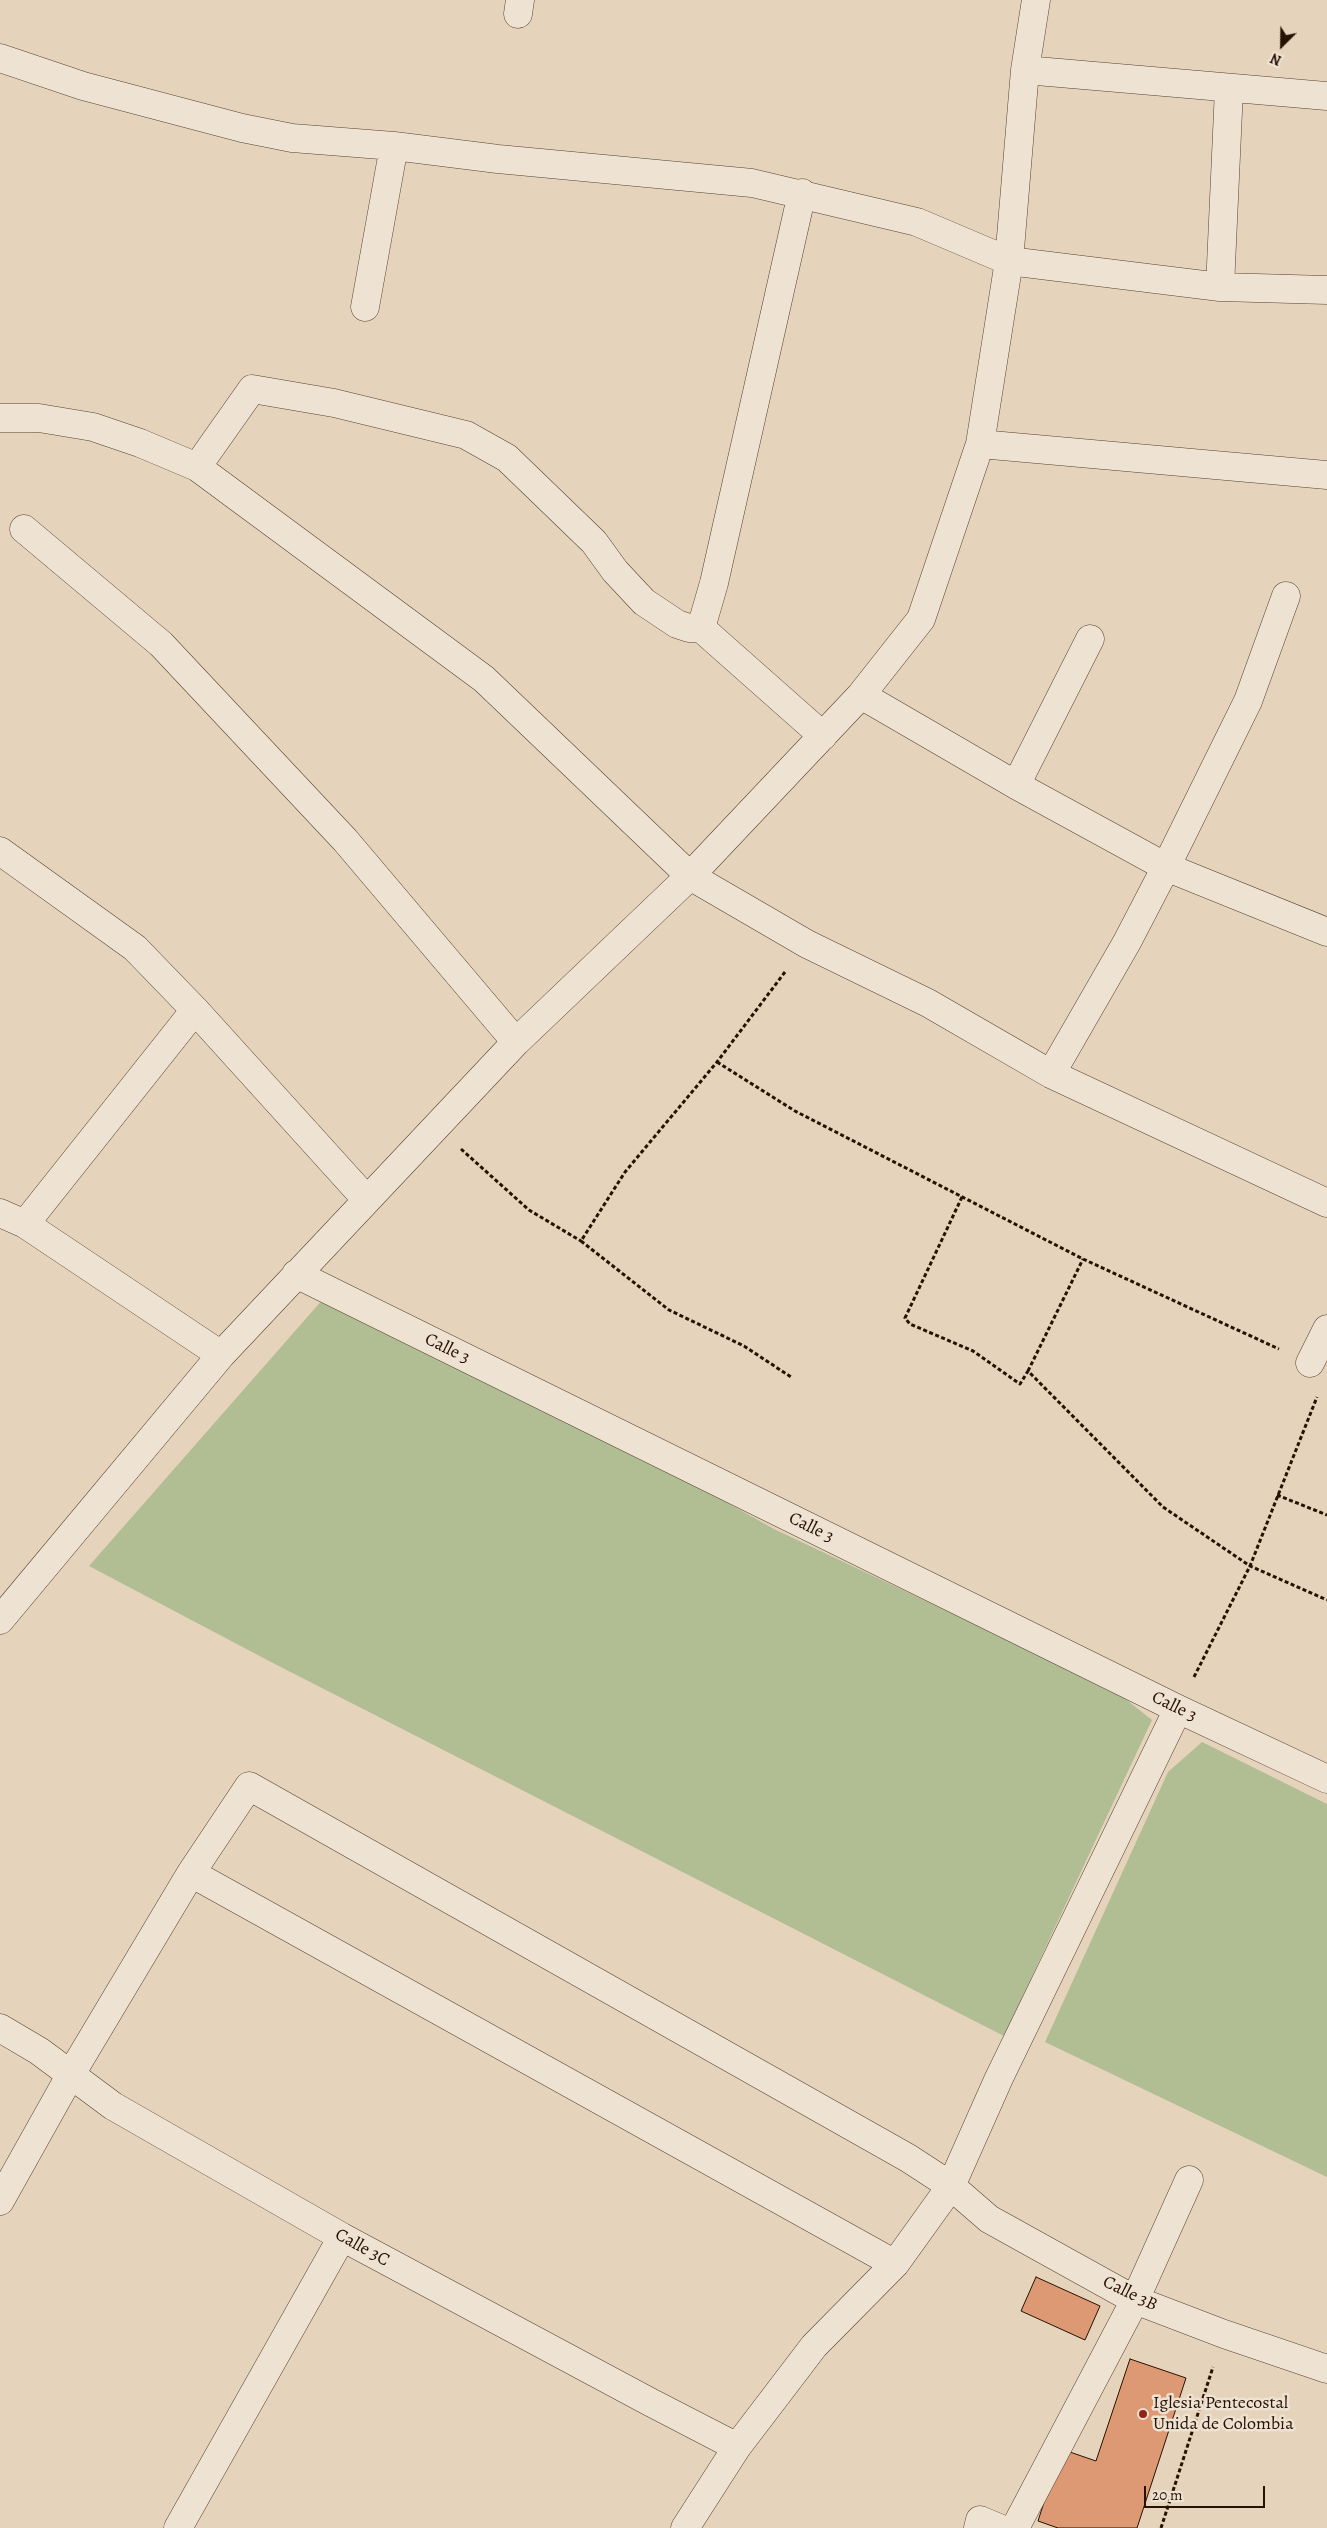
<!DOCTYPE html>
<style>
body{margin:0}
#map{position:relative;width:1327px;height:2528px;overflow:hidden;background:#e5d3bb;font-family:Alegreya,serif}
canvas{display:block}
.north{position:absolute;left:1257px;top:20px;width:50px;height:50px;-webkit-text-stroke:4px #eee2d3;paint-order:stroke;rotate:203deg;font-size:14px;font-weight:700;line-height:20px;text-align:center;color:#271202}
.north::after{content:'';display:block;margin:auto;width:18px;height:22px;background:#271202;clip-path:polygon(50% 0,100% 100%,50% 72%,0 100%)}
.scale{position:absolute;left:1144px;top:2486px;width:121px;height:22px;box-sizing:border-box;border:2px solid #271202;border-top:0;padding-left:6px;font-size:15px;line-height:18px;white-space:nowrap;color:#271202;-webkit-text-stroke:4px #eee2d3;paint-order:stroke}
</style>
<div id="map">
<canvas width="1327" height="2528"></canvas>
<div class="north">N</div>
<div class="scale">20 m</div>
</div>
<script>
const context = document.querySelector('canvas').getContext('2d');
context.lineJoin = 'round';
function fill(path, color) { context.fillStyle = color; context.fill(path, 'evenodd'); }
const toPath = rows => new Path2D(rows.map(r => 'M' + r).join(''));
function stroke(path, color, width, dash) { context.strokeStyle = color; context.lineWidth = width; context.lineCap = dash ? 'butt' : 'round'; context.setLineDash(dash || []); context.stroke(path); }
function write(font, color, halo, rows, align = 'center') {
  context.font = font + ' Alegreya,serif'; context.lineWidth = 5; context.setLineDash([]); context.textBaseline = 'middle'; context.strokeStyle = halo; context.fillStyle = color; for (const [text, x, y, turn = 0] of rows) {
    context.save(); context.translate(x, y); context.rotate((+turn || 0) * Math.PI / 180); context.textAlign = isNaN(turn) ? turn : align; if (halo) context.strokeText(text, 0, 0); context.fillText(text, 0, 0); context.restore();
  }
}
const green = toPath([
 [324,1298,671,1471,774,1529,1114,1690,1152,1720,1004,2036,271,1662,89,1566],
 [1202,1742,1327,1804,1327,2177,1045,2042,1168,1772]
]);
const building = toPath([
 [1036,2277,1100,2306,1085,2340,1021,2311,1036,2277],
 [1130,2359,1186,2378,1137,2528,1058,2528,1038,2521,1061,2449,1096,2461,1130,2359]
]);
const path = toPath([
 [785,972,717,1062,625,1172,581,1241,669,1310,744,1346,791,1377],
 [717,1062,795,1111,1083,1259,1279,1349],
 [461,1149,529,1210,581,1241],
 [962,1197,905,1318,910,1324,973,1351,1020,1384,1028,1371,1163,1507,1250,1566,1327,1600],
 [1028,1371,1083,1259],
 [1277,1495,1327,1515],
 [1194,1677,1250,1566,1317,1397],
 [1161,2528,1213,2367]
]);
const minor = toPath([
 [518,14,520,0],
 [0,58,83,86,242,128,292,138,394,146,498,159,752,183,917,222,1009,261,1220,287,1327,290],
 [1025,70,1327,96],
 [802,193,714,583,701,628,823,736],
 [1220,287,1229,89],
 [365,307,394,146],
 [0,418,39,418,93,427,140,443,197,467,484,679,690,876,807,944,928,1003,1051,1074,1327,1203],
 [980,444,1327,475],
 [197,467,252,389,334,403,466,435,507,458,594,542,615,571,644,602,677,624,689,628,701,628],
 [24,529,161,644,345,840,516,1042],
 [861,695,1016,785,1166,867,1327,932],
 [1016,785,1090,639],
 [0,851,135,948,195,1010,367,1200],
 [1051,1074,1127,942,1166,867,1248,701,1286,596],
 [0,1213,25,1224,221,1355],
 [25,1224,195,1010],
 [296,1274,1178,1709,1327,1779],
 [1310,1363,1327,1329],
 [0,1620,221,1355,516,1042,690,876,861,695,921,619,980,444,1009,261,1025,70,1036,0],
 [191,1873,895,2264],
 [0,2028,39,2051,113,2106,342,2237,650,2402,737,2447],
 [0,2201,71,2074,191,1873,249,1786,908,2158,951,2186,989,2219,1135,2300,1224,2334,1327,2369],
 [178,2528,342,2237],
 [685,2528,737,2447,814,2346,895,2264,951,2186,999,2078,1178,1709],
 [978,2528,980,2520,999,2528],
 [1015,2528,1135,2300,1189,2180]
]);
const markers = [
 [1143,2414,5,"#8f2418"]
];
const streetNames = [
 ["Calle 3",447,1349,26],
 ["Calle 3",811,1528,26],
 ["Calle 3",1174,1707,26],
 ["Calle 3C",362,2248,29],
 ["Calle 3B",1130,2294,26]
];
const poiNames = [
 ["Iglesia Pentecostal",1153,2404],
 ["Unida de Colombia",1153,2425]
];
fill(green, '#b1bd93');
fill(building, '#dd9974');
stroke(building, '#271202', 1);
stroke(minor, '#564230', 29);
stroke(path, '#271202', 3, [4, 2.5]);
stroke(minor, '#eee2d3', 28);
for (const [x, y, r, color] of markers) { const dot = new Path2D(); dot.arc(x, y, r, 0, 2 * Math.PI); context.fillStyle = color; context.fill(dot); stroke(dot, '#eee2d3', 2); }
write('18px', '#271202', '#eee2d3', streetNames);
write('18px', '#271202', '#eee2d3', poiNames, 'left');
</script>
